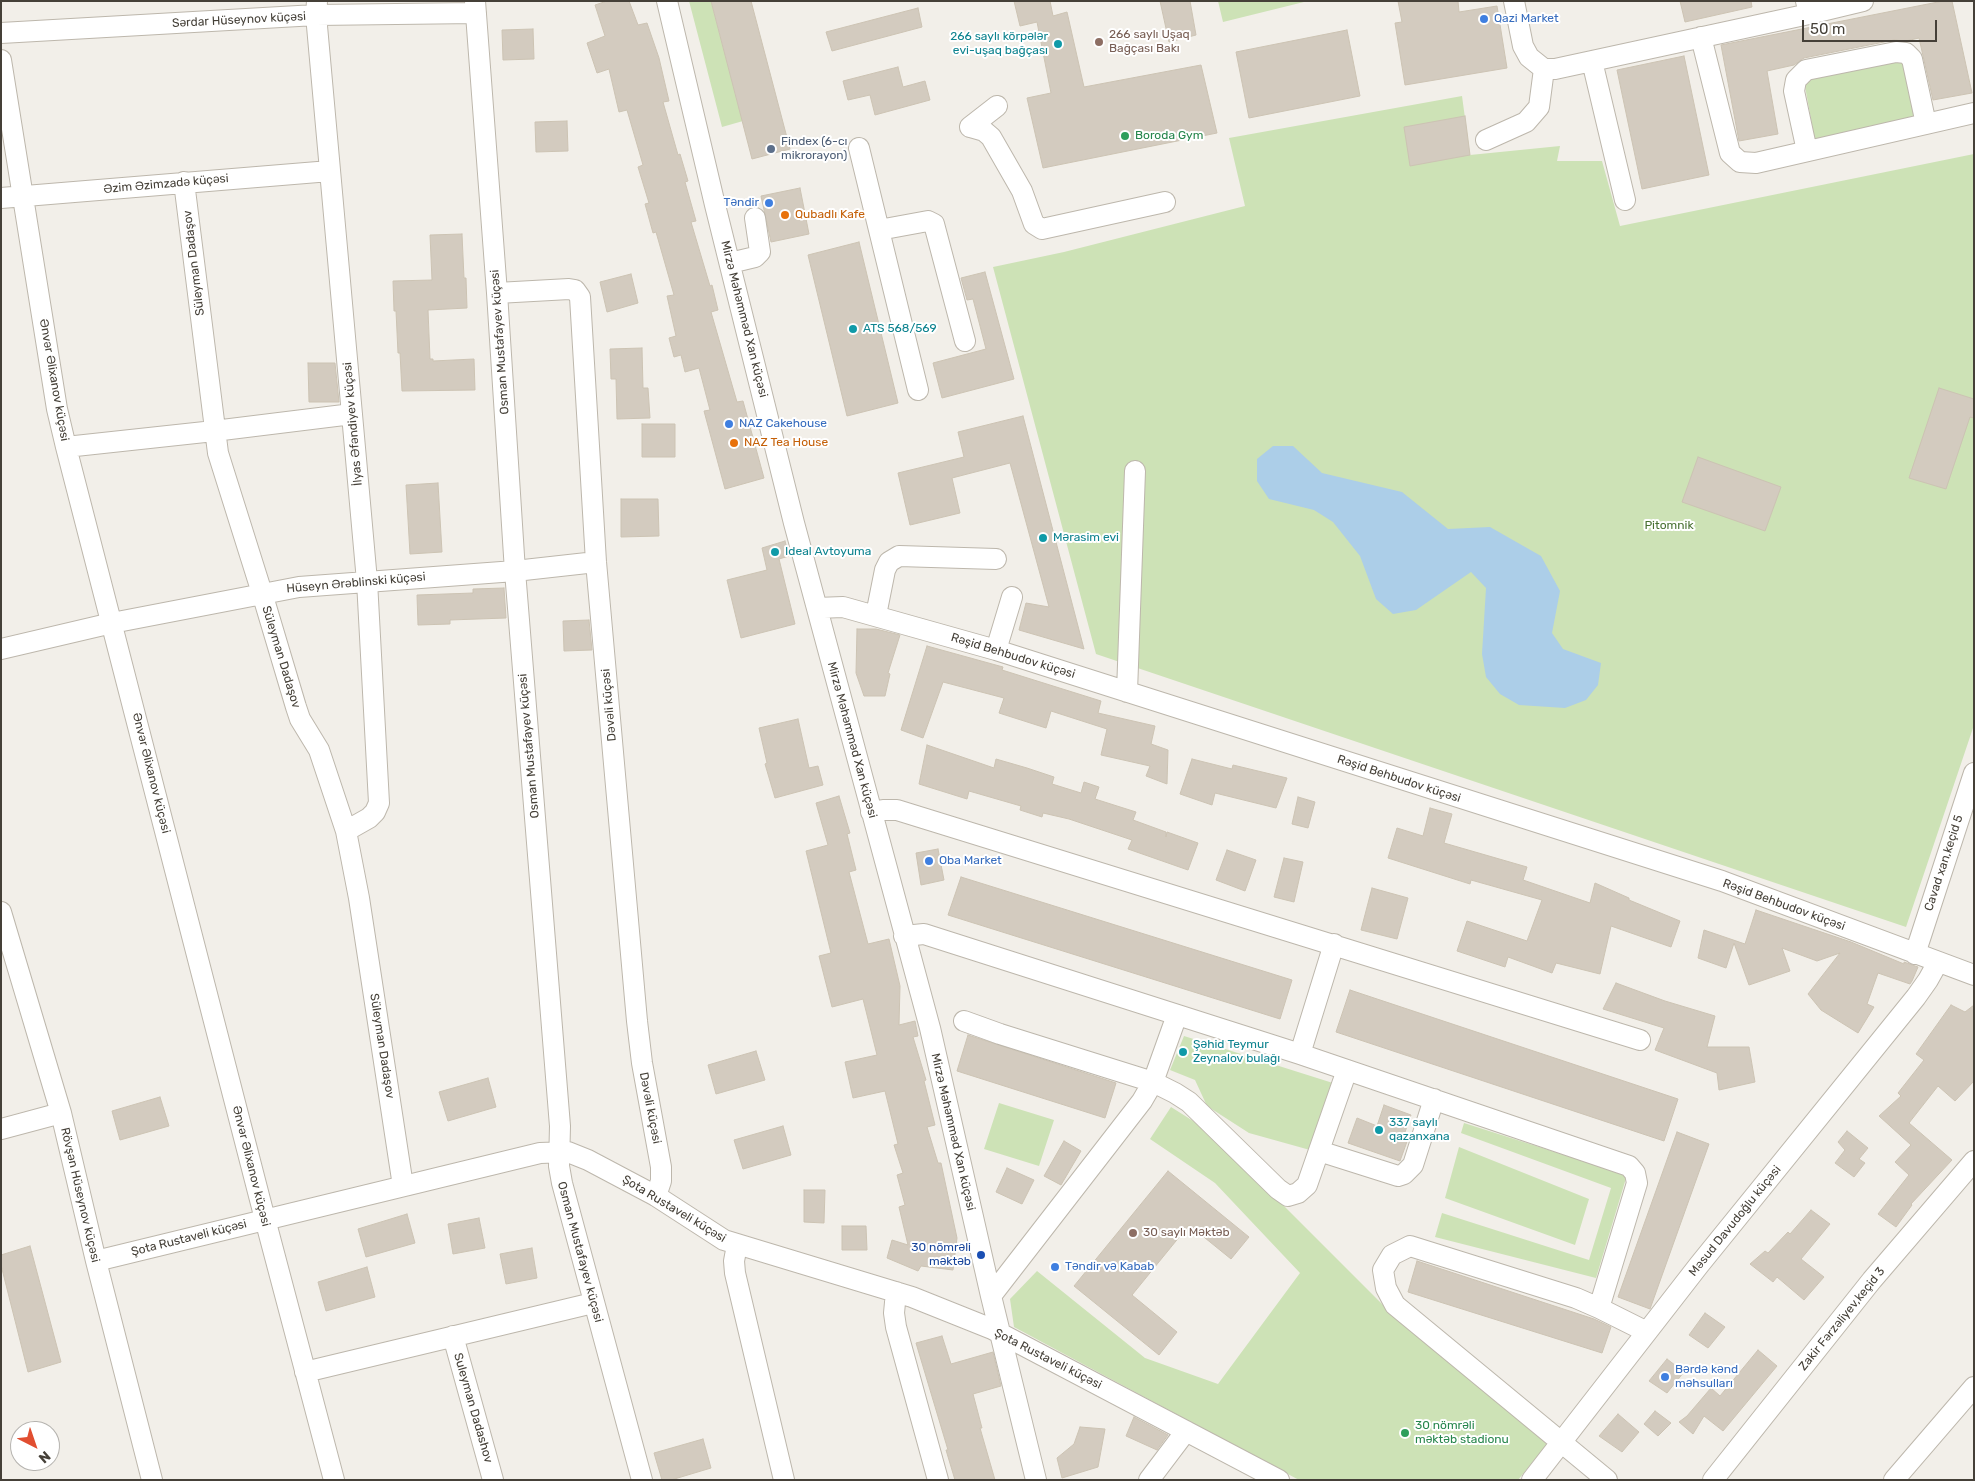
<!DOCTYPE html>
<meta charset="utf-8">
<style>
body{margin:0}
#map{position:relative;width:1975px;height:1481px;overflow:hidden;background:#f2efe9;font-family:Rubik,sans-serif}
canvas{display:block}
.frame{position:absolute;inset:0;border:2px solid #454038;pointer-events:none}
.north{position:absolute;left:10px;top:1421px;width:50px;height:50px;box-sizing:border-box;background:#fff;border:1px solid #b5b3af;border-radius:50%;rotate:139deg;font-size:14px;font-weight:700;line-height:20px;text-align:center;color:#454038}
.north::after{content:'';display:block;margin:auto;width:18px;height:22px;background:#e14e31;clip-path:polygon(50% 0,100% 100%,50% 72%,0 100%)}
.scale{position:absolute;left:1802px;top:20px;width:135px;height:22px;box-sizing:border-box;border:2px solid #454038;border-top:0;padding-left:6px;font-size:15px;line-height:18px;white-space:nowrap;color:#454038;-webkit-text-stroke:4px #fff;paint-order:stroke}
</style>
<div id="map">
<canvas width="1975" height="1481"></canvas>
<div class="frame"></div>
<div class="north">N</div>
<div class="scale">50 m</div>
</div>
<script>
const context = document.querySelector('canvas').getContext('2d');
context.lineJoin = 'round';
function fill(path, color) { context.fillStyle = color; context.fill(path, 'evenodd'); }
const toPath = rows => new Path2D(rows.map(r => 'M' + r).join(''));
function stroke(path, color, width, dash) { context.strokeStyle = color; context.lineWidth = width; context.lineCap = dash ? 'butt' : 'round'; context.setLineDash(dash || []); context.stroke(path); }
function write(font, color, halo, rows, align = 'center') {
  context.font = font + ' Rubik,sans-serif'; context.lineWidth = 4; context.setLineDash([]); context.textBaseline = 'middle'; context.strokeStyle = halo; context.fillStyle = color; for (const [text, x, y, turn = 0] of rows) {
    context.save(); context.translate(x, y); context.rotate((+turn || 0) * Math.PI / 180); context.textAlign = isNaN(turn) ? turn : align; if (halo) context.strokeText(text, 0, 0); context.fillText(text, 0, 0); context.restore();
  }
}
const green = toPath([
 [689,1,711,1,743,121,722,127],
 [1218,1,1308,1,1223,22],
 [1902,60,1917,119,1815,141,1804,81],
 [1462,96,1470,155,1560,146,1557,161,1602,161,1620,226,1974,154,1974,725,1906,927,1096,654,993,267,1064,252,1245,206,1229,138],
 [1184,1036,1336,1084,1310,1150,1249,1133,1207,1106,1195,1080,1170,1070],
 [999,1103,1054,1120,1039,1166,984,1149],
 [1171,1107,1209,1131,1387,1309,1549,1442,1518,1480,1299,1480,1014,1327,1010,1299,1037,1271,1145,1358,1218,1384,1300,1273,1215,1183,1150,1139],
 [1464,1123,1627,1175,1596,1278,1435,1237,1442,1213,1589,1260,1611,1188,1461,1133],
 [1459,1147,1589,1199,1575,1245,1445,1198]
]);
const water = toPath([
 [1273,446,1293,446,1322,473,1402,492,1448,529,1490,527,1541,556,1560,591,1552,633,1563,649,1601,663,1598,685,1586,700,1565,708,1519,705,1500,694,1486,677,1482,654,1486,588,1471,572,1416,610,1393,614,1376,599,1360,556,1333,522,1314,510,1269,499,1257,481,1257,459]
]);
const building = toPath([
 [607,1,629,1,638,25,647,23,659,58,669,101,663,102,678,155,680,154,688,181,685,182,696,221,691,222,710,286,712,285,718,310,711,312,737,402,743,401,764,478,725,489,704,411,710,410,699,368,685,372,681,355,674,357,669,338,676,336,667,296,674,295,656,232,653,233,645,204,649,203,638,167,643,165,627,110,619,112,609,69,597,73,587,43,605,36,595,5,607,1],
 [711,1,751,1,790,149,752,159,711,1],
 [1014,1,1050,1,1053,16,1067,12,1084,87,1201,65,1217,133,1043,168,1027,98,1051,93,1037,22,1020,26,1014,1],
 [1160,1,1190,1,1196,35,1169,42,1160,1],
 [1398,1,1458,1,1459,12,1497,6,1507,68,1405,85,1395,23,1402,22,1398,1],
 [1680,1,1751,1,1752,7,1685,22,1680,1],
 [1943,1,1952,1,1972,93,1933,100,1919,38,1906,41,1894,40,1804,58,1794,65,1767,71,1778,134,1739,141,1721,45,1943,1],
 [918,8,922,27,832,51,826,32,918,8],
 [533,29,534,59,503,60,502,30,533,29],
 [1347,30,1360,96,1249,118,1236,52,1347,30],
 [1684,56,1709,175,1642,189,1617,70,1684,56],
 [898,67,903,87,925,81,930,100,875,115,870,95,848,100,843,81,898,67],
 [1465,116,1470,155,1410,166,1404,127,1465,116],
 [567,121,568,151,536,152,535,122,567,121],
 [800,188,809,234,771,242,761,196,800,188],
 [462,234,464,278,466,278,467,308,428,310,430,359,433,359,433,361,474,359,475,390,402,391,400,353,398,353,396,311,394,311,393,281,432,280,430,235,462,234],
 [859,242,898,403,847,416,808,255,859,242],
 [985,272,1014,379,942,398,933,363,986,349,973,299,967,300,961,278,985,272],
 [631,274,638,303,607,312,600,282,631,274],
 [642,348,643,388,648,388,650,418,617,419,616,379,611,379,610,349,642,348],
 [308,363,335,363,339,402,309,402,308,363],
 [1939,388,1974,399,1974,418,1970,417,1946,489,1909,478,1939,388],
 [1023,416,1084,649,1019,630,1026,603,1049,607,1010,463,952,478,960,513,910,525,898,473,964,457,958,432,1023,416],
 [642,424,675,424,675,457,642,457,642,424],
 [1698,457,1781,487,1765,531,1682,502,1698,457],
 [438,483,442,552,410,554,406,485,438,483],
 [621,499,658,499,659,536,621,537,621,499],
 [785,541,789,556,779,559,795,624,741,638,727,580,767,570,762,548,785,541],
 [504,588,506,618,450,620,450,624,418,625,417,595,473,593,473,589,504,588],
 [589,620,592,650,564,651,563,621,589,620],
 [857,629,876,629,900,635,888,673,890,674,885,696,864,696,856,673,857,629],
 [927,646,1003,667,1002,670,1101,701,1098,713,1155,726,1151,744,1168,750,1167,784,1146,776,1150,766,1101,755,1107,729,1051,711,1046,728,999,713,1004,698,943,682,923,738,901,730,927,646],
 [798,719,809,768,818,766,823,785,775,798,765,764,767,763,759,728,798,719],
 [927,745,994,768,996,759,1027,768,1054,777,1052,784,1081,793,1084,782,1099,787,1095,799,1136,812,1133,820,1166,832,1166,837,1167,832,1198,843,1188,870,1128,849,1132,840,1069,819,1043,813,1042,817,1020,810,1021,806,969,791,967,799,919,784,927,745],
 [1192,759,1232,769,1233,765,1287,778,1276,808,1215,793,1212,805,1180,794,1192,759],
 [839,796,850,833,847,834,856,870,849,872,868,944,889,939,900,986,899,1025,915,1021,918,1036,913,1037,926,1080,924,1081,935,1125,927,1127,938,1163,941,1163,957,1238,953,1270,921,1266,918,1271,887,1258,892,1240,908,1245,899,1207,905,1205,897,1175,903,1173,894,1145,898,1144,885,1091,853,1098,845,1062,877,1055,863,999,832,1007,819,956,831,953,806,851,828,845,816,803,839,796],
 [1298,797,1315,802,1308,828,1292,824,1298,797],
 [1430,808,1452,814,1444,843,1527,867,1523,880,1590,903,1595,883,1629,898,1629,900,1680,921,1671,947,1611,926,1600,974,1556,963,1552,973,1508,957,1505,967,1457,951,1467,921,1527,941,1542,900,1471,880,1470,884,1388,858,1397,828,1423,836,1430,808],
 [938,849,944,880,921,885,916,853,938,849],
 [1227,850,1256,860,1245,891,1216,880,1227,850],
 [1284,858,1303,862,1294,902,1274,897,1284,858],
 [961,877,1292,980,1280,1019,948,915,961,877],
 [1372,888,1408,898,1397,939,1361,930,1372,888],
 [1756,910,1851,942,1904,964,1904,962,1918,967,1912,981,1910,984,1878,973,1867,1004,1874,1007,1858,1033,1821,1010,1808,994,1840,953,1817,961,1782,948,1790,971,1749,985,1734,943,1726,968,1698,958,1704,930,1745,944,1756,910],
 [1616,983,1665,1001,1715,1016,1707,1047,1749,1047,1755,1082,1719,1090,1717,1073,1655,1050,1664,1028,1603,1009,1616,983],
 [1350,990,1678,1099,1664,1141,1336,1032,1350,990],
 [1951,1005,1965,1012,1974,1005,1974,1081,1955,1101,1938,1086,1909,1123,1952,1160,1911,1204,1912,1205,1896,1227,1878,1214,1909,1175,1895,1162,1911,1145,1879,1116,1901,1096,1898,1093,1924,1060,1916,1054,1951,1005],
 [968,1035,1116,1083,1105,1118,957,1071,968,1035],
 [756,1051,765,1080,716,1094,708,1065,756,1051],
 [488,1078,496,1107,448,1121,439,1092,488,1078],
 [160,1097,169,1126,120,1140,112,1111,160,1097],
 [1384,1105,1411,1115,1404,1135,1409,1136,1400,1161,1348,1143,1357,1118,1377,1126,1384,1105],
 [783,1126,791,1155,743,1169,734,1140,783,1126],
 [1847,1131,1868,1148,1859,1159,1865,1163,1854,1177,1835,1163,1845,1150,1838,1142,1847,1131],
 [1677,1132,1709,1144,1650,1309,1618,1297,1677,1132],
 [1064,1141,1081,1151,1061,1185,1044,1176,1064,1141],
 [1007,1168,1034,1180,1022,1204,996,1192,1007,1168],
 [1168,1171,1249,1237,1231,1259,1189,1225,1132,1295,1177,1332,1159,1355,1074,1286,1168,1171],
 [804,1190,825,1190,824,1223,804,1222,804,1190],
 [1811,1210,1830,1224,1801,1259,1824,1277,1804,1300,1777,1277,1773,1282,1750,1264,1765,1251,1768,1253,1788,1232,1790,1234,1811,1210],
 [407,1214,415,1243,366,1257,358,1229,407,1214],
 [479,1218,485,1248,453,1254,448,1224,479,1218],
 [842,1226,866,1226,867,1250,842,1250,842,1226],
 [30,1246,61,1362,28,1372,1,1265,1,1255,30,1246],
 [532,1248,537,1278,506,1284,500,1254,532,1248],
 [1417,1261,1594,1319,1611,1327,1602,1353,1408,1292,1417,1261],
 [367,1267,375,1297,326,1311,318,1282,367,1267],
 [1705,1313,1725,1327,1708,1348,1689,1335,1705,1313],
 [942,1336,951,1364,993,1352,1001,1386,973,1394,982,1428,980,1428,995,1480,955,1480,946,1450,948,1450,916,1343,942,1336],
 [1758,1350,1777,1366,1723,1431,1704,1416,1693,1434,1679,1422,1687,1416,1711,1388,1720,1396,1758,1350],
 [1667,1359,1684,1372,1667,1393,1649,1381,1667,1359],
 [1655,1411,1671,1423,1658,1436,1644,1424,1655,1411],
 [1618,1414,1639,1432,1622,1452,1599,1436,1618,1414],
 [1134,1417,1168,1435,1157,1450,1126,1436,1134,1417],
 [1080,1427,1105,1429,1098,1467,1062,1478,1057,1458,1074,1444,1080,1427],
 [703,1439,711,1468,671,1480,662,1480,654,1453,703,1439]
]);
const minor = toPath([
 [317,1,316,15,367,581,379,803,375,812,369,818,346,831],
 [475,1,497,293,515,571,560,1126,559,1166,562,1183,642,1480],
 [667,1,715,205,794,523,930,1028,991,1296,1036,1480],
 [1514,1,1523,46,1529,57,1544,69,1555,69,1592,61,1809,14,1806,1],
 [1809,14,1863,1],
 [1,33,316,15,476,13],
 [1701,37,1730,153,1740,162,1756,163,1974,113],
 [1,60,57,409,66,447,265,1219,334,1480],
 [1592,61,1625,200],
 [970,127,984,131,991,137,1022,191,1034,224,1042,229,1165,202],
 [970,127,997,106],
 [1486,140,1526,122,1539,107,1544,69],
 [859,148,918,390],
 [1807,151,1794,91,1796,80,1806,70,1896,52,1906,53,1912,59,1926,124],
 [184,182,218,453,262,593,296,707,300,719,319,750,346,831,359,898,403,1186],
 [1,198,330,171],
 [879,230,928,221,934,224,965,341],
 [730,263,755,257,760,252,755,218],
 [497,293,569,289,575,290,580,297,596,562,637,1021,642,1063,661,1167,661,1181,656,1196],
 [66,447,214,431,352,414],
 [817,608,843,607,996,650,1722,881,1974,975],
 [876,615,885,570,889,562,899,556,996,559],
 [1,649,112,623,299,587,515,571,596,562],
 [996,650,1012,597],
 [1127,692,1135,471],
 [871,812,883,810,897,810,1640,1040],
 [1,912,61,1113,96,1261,152,1480],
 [904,936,924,934,1300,1054,1629,1166,1635,1173,1637,1183,1599,1308,1647,1332],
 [1915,954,1974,773],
 [964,1021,1000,1034,1153,1082,1175,1093,1189,1102,1278,1189,1288,1196,1298,1193,1307,1185,1347,1070],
 [1300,1054,1334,944],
 [1,1129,61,1113],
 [1319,1151,1398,1176,1404,1174,1413,1165,1434,1099],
 [737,1245,734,1261,735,1273,784,1480],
 [96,1261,540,1153,568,1152,588,1160,656,1196,724,1240,912,1297,992,1329,1279,1480],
 [896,1292,894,1313,896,1327,938,1480],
 [991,1296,1142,1101,1153,1082,1177,1015],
 [1599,1308,1576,1298,1410,1246,1392,1255,1383,1270,1386,1288,1395,1305,1607,1480],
 [453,1336,493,1480],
 [305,1372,593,1303],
 [1149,1480,1186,1431],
 [1532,1480,1699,1265,1916,997,1928,980,1938,962],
 [1713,1480,1872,1280,1974,1161],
 [1894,1480,1974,1387]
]);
const markers = [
 [1484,19,5,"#3f7fe0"],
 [1099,42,5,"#8d6e63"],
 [1058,44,5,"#0f9aa8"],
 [1125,136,5,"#2e9e5b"],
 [771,149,5,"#5c6f8a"],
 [769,203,5,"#3f7fe0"],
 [785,215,5,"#e8710a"],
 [853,329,5,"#0f9aa8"],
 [729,424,5,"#3f7fe0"],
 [734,443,5,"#e8710a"],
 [1043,538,5,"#0f9aa8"],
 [775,552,5,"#0f9aa8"],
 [929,861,5,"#3f7fe0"],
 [1183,1052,5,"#0f9aa8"],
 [1379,1130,5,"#0f9aa8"],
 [1133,1233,5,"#8d6e63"],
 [981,1255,5,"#1a4fb4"],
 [1055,1267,5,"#3f7fe0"],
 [1665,1377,5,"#3f7fe0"],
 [1405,1433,5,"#2e9e5b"]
];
const shopNames = [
 ["Qazi Market",1494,19],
 ["Təndir",759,203,"right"],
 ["NAZ Cakehouse",739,424],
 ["Oba Market",939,861],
 ["Təndir və Kabab",1065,1267],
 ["Bərdə kənd",1675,1370],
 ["məhsulları",1675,1384]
];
const streetNames = [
 ["Sərdar Hüseynov küçəsi",239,20,-3],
 ["Əzim Əzimzadə küçəsi",166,184,-5],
 ["Süleyman Dadaşov",194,263,-97],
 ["Mirzə Məhəmməd Xan küçəsi",744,319,76],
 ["Osman Mustafayev küçəsi",500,342,-94],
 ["Ənvər Əlixanov küçəsi",54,380,80],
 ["İlyas Əfəndiyev küçəsi",353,424,-95],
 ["Hüseyn Ərəblinski küçəsi",356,583,-5],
 ["Rəşid Behbudov küçəsi",1013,656,17],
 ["Süleyman Dadaşov",281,657,73],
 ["Dəvəli küçəsi",609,705,-95],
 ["Mirzə Məhəmməd Xan küçəsi",852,740,75],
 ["Osman Mustafayev küçəsi",529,746,-95],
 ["Ənvər Əlixanov küçəsi",151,773,76],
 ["Rəşid Behbudov küçəsi",1399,779,18],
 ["Cavad xan,keçid 5",1944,863,-72],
 ["Rəşid Behbudov küçəsi",1784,905,20],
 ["Süleyman Dadaşov",382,1046,81],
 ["Dəvəli küçəsi",650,1108,79],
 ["Mirzə Məhəmməd Xan küçəsi",953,1132,77],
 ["Ənvər Əlixanov küçəsi",251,1166,76],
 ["Rövşən Hüseynov küçəsi",80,1195,77],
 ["Şota Rustaveli küçəsi",674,1209,31],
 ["Məsud Davudoğlu küçəsi",1735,1221,-51],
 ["Şota Rustaveli küçəsi",189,1238,-14],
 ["Osman Mustafayev küçəsi",580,1252,75],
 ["Zakir Fərzəliyev,keçid 3",1842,1319,-51],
 ["Şota Rustaveli küçəsi",1048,1359,27],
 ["Suleyman Dadashov",473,1408,74]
];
const educationNames = [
 ["266 saylı Uşaq",1109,35],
 ["Bağçası Bakı",1109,49],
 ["30 saylı Məktəb",1143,1233]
];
const cultureNames = [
 ["266 saylı körpələr",1048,37,"right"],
 ["evi-uşaq bağçası",1048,51,"right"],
 ["ATS 568/569",863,329],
 ["Mərasim evi",1053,538],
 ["Ideal Avtoyuma",785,552],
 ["Şəhid Teymur",1193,1045],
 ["Zeynalov bulağı",1193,1059],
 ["337 saylı",1389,1123],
 ["qazanxana",1389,1137]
];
const leisureNames = [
 ["Boroda Gym",1135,136],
 ["30 nömrəli",1415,1426],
 ["məktəb stadionu",1415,1440]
];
const serviceNames = [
 ["Findex (6-cı",781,142],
 ["mikrorayon)",781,156]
];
const foodNames = [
 ["Qubadlı Kafe",795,215],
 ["NAZ Tea House",744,443]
];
const parkNames = [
 ["Pitomnik",1669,526]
];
const transitNames = [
 ["30 nömrəli",971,1248],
 ["məktəb",971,1262]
];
fill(green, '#cde2b6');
fill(water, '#accee8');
fill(building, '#d3cbbf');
stroke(building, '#ccc3b3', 1);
stroke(minor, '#bdb7ac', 22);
stroke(minor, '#fff', 20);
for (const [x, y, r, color] of markers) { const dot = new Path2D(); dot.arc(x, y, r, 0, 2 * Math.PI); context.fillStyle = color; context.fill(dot); stroke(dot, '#fff', 2); }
write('12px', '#366cbe', '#fff', shopNames, 'left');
write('12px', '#454038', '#fff', streetNames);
write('12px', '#785e54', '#fff', educationNames, 'left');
write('12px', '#0d838f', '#fff', cultureNames, 'left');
write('12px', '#27864d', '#fff', leisureNames, 'left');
write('12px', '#4e5e75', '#fff', serviceNames, 'left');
write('12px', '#c56008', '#fff', foodNames, 'left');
write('12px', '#487032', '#fff', parkNames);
write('12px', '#164399', '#fff', transitNames, 'right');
</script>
